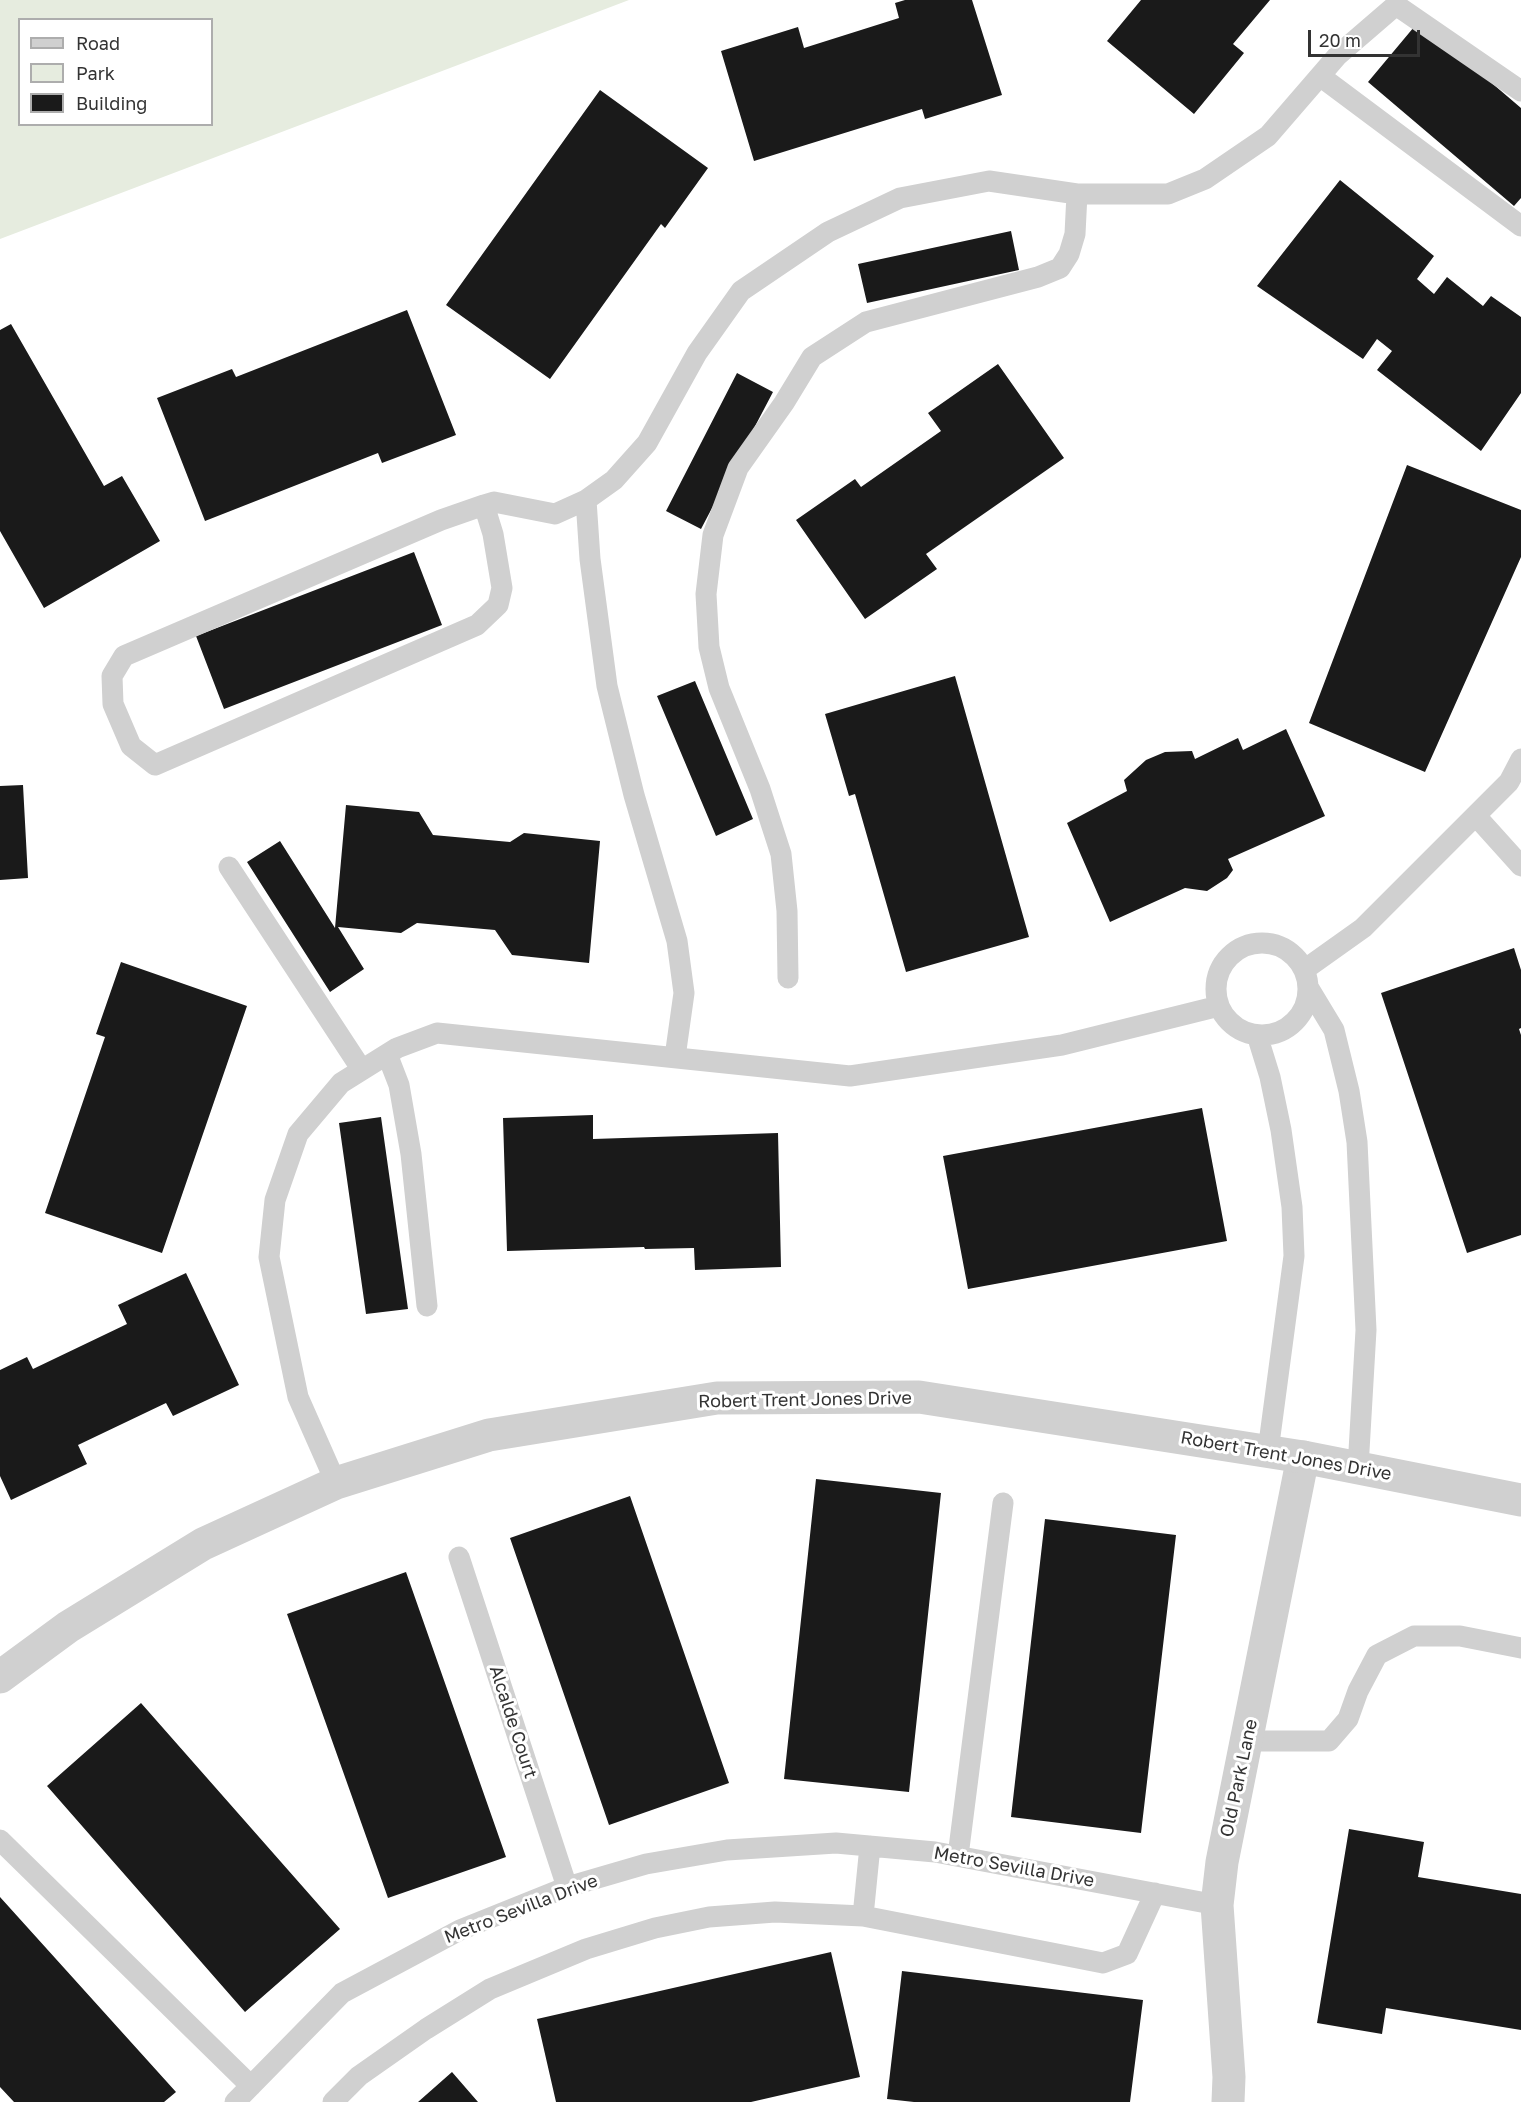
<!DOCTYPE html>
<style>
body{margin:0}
#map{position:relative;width:1521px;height:2102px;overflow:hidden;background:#fff;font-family:"Golos Text",sans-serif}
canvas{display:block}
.legend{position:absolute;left:18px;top:18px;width:195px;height:108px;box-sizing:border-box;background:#fff;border:2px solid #adadad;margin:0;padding:8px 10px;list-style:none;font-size:18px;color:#333}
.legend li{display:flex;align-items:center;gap:12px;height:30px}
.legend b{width:30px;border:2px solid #adadad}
.scale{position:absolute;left:1308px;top:30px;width:112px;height:27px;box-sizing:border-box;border:3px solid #333;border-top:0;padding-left:8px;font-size:18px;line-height:21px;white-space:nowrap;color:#333;-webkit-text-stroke:4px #fff;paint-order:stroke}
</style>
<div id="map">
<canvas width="1521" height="2102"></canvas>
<ul class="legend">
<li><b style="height:8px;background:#d0d0d0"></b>Road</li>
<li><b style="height:16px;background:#e6ecdf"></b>Park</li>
<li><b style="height:16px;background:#1a1a1a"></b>Building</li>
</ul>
<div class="scale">20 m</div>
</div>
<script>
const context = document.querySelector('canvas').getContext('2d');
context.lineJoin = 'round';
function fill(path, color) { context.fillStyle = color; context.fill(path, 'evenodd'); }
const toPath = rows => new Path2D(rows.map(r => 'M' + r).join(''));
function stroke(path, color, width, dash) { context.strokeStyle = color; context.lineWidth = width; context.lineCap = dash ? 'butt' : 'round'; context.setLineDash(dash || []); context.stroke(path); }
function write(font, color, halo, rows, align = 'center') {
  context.font = font + ' "Golos Text",sans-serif'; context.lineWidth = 6; context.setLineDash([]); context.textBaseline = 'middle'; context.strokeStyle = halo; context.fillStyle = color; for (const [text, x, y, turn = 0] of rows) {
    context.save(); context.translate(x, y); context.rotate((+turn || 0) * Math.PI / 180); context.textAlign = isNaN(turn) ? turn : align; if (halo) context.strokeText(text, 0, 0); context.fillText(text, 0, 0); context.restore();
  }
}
const green = toPath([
 [0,0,629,0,0,239],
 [20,20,212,20,212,124,20,124]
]);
const building = toPath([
 [905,0,972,0,1002,95,925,119,922,109,754,161,721,51,798,27,804,48,899,18,895,3],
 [1141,0,1270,0,1233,44,1244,53,1194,114,1107,41],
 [1419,21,1521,108,1521,198,1514,206,1368,82],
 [600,90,708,168,665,228,661,224,550,379,446,305],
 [1340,180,1434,256,1417,279,1434,294,1447,277,1483,306,1491,296,1521,317,1521,393,1481,451,1377,370,1392,351,1377,339,1363,359,1257,286],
 [1011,231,1019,270,867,303,858,264],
 [407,310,456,435,382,463,378,453,205,521,157,398,232,369,236,377],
 [11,324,104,486,122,476,160,541,44,608,0,531,0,330],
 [998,364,1064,458,926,554,937,569,865,619,796,520,855,479,861,487,941,431,928,413],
 [737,373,773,392,701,529,666,511],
 [1407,465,1521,510,1521,557,1425,772,1309,723],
 [414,552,442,625,224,709,196,636],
 [955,676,1029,937,906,972,855,794,849,796,825,714],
 [695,681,753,819,716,836,657,696],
 [1286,729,1325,816,1228,859,1233,870,1227,878,1207,891,1185,888,1110,922,1067,823,1127,791,1124,780,1146,760,1165,752,1192,751,1195,759,1238,738,1243,750],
 [23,785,28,878,0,880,0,786],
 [346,805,419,812,433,835,510,842,524,833,600,841,589,963,512,955,495,930,417,923,401,933,338,927,364,969,330,992,247,862,280,841,335,928],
 [1514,948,1521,970,1521,1028,1519,1029,1521,1035,1521,1235,1467,1253,1381,993],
 [121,962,247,1006,162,1253,45,1213,105,1037,96,1034],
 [1202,1108,1227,1241,968,1289,943,1156],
 [593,1115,593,1139,778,1133,781,1267,695,1270,694,1248,645,1249,644,1247,507,1251,503,1118],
 [381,1117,408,1309,366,1314,339,1123],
 [186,1273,239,1385,173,1416,166,1403,78,1445,87,1464,11,1500,0,1476,0,1370,27,1357,33,1369,127,1324,118,1305],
 [816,1479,941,1493,909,1792,784,1779],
 [630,1496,729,1783,609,1825,510,1538],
 [1045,1519,1176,1535,1141,1833,1011,1817],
 [406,1572,506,1857,388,1898,287,1614],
 [141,1703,340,1929,245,2012,47,1786],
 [1349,1829,1424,1842,1418,1877,1521,1894,1521,2030,1386,2008,1382,2034,1317,2023],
 [0,1897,176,2092,164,2102,14,2102,0,2087],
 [831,1952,860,2077,751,2102,556,2102,537,2019],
 [902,1971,1143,2000,1130,2102,914,2102,887,2099],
 [452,2072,478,2102,418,2102]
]);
const service = toPath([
 [1320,76,1521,226],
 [586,500,590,559,607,686,634,795,677,941,684,993,675,1057],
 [484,505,493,534,502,588,498,605,477,625,155,765,131,746,113,704,112,676,124,656,441,520,484,505,494,502,555,514,586,500,614,480,647,443,697,353,741,291,828,232,900,198,989,181,1077,194,1168,194,1205,179,1268,136,1338,55,1396,5,1521,91],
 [1476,816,1521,866],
 [229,867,362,1070],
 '1216 989a46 46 0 1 1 92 0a46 46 0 1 1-92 0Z',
 [1304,970,1363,928,1509,782,1521,759],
 [788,978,787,911,781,854,760,789,719,688,709,647,706,594,713,535,738,468,784,403,812,357,866,322,1038,277,1060,268,1069,254,1075,234,1077,194],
 [1308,987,1334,1030,1349,1091,1357,1142,1366,1330,1358,1468],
 [1257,1035,1270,1077,1281,1130,1292,1207,1294,1256,1268,1451],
 [387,1054,399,1085,411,1154,427,1306],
 [336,1483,298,1397,269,1257,275,1200,298,1134,341,1083,397,1048,437,1033,850,1076,1062,1045,1219,1006],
 [459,1557,567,1887],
 [1247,1741,1329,1741,1348,1719,1358,1691,1377,1655,1414,1636,1460,1636,1521,1648],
 [0,1840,251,2086],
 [958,1856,1003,1503],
 [863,1916,870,1846],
 [235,2102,342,1993,460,1930,567,1887,646,1864,727,1850,836,1843,935,1852,1217,1905],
 [333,2102,359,2076,426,2029,490,1989,586,1949,655,1928,709,1917,775,1912,863,1916,1103,1963,1127,1954,1155,1893]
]);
const minor = toPath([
 [1228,2102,1229,2077,1217,1905,1222,1862,1303,1457]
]);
const tertiary = toPath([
 [0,1677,68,1627,203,1544,336,1483,489,1435,717,1398,919,1397,1303,1457,1521,1500]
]);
const streetNames = [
 ["Robert Trent Jones Drive",805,1400,-1],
 ["Robert Trent Jones Drive",1286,1456,10],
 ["Alcalde Court",513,1722,72],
 ["Old Park Lane",1239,1778,-78],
 ["Metro Sevilla Drive",1014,1867,10],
 ["Metro Sevilla Drive",521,1909,-21]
];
fill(green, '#e6ecdf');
fill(building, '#1a1a1a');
stroke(service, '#d0d0d0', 21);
stroke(minor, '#d0d0d0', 33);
stroke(tertiary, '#d0d0d0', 33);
write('18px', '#333', '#fff', streetNames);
</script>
